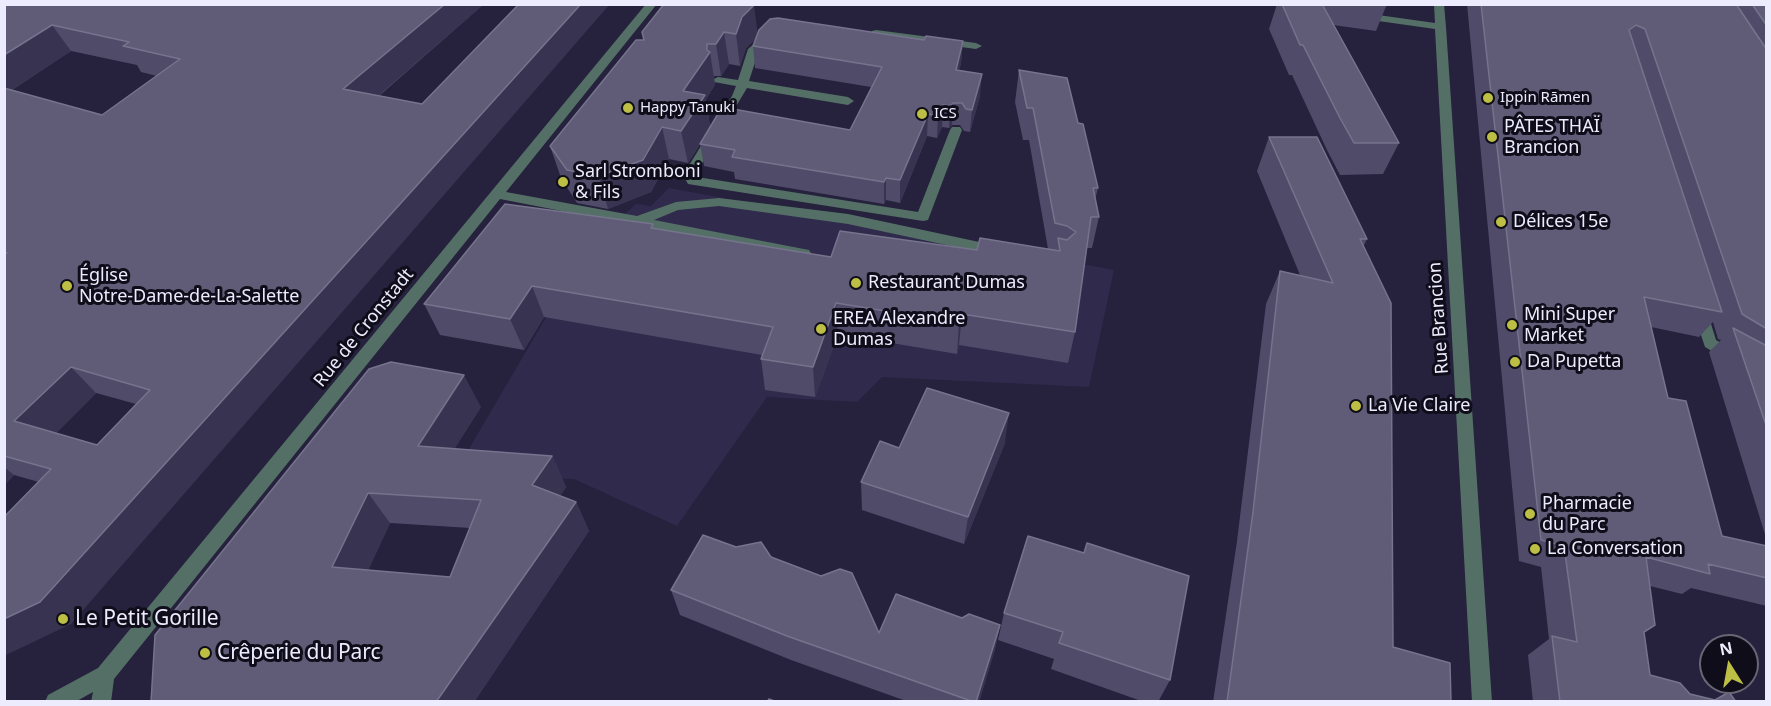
<!DOCTYPE html>
<meta charset="utf-8">
<style>
body{margin:0}
#map{position:relative;width:1771px;height:706px;overflow:hidden;background:#26213d;font-family:"Noto Sans",sans-serif}
canvas{display:block}
.frame{position:absolute;inset:0;border:6px solid #edebfe;pointer-events:none}
.north{position:absolute;left:1699px;top:634px;width:60px;height:60px;box-sizing:border-box;background:#0f0d19;border:2px solid #686675;border-radius:50%;rotate:349deg;font-size:16px;font-weight:700;line-height:24px;text-align:center;color:#edebfe}
.north::after{content:'';display:block;margin:auto;width:21px;height:27px;background:#bcbf44;clip-path:polygon(50% 0,100% 100%,50% 72%,0 100%)}
</style>
<div id="map">
<canvas width="1771" height="706"></canvas>
<div class="frame"></div>
<div class="north">N</div>
</div>
<script>
const context = document.querySelector('canvas').getContext('2d');
context.lineJoin = 'round';
function fill(path, color) { context.fillStyle = color; context.fill(path, 'evenodd'); }
const toPath = rows => new Path2D(rows.map(r => 'M' + r).join(''));
function stroke(path, color, width, dash) { context.strokeStyle = color; context.lineWidth = width; context.lineCap = dash ? 'butt' : 'round'; context.setLineDash(dash || []); context.stroke(path); }
function write(font, color, halo, rows, align = 'center') {
  context.font = font + ' "Noto Sans",sans-serif'; context.lineWidth = 6; context.setLineDash([]); context.textBaseline = 'middle'; context.strokeStyle = halo; context.fillStyle = color; for (const [text, x, y, turn = 0] of rows) {
    context.save(); context.translate(x, y); context.rotate((+turn || 0) * Math.PI / 180); context.textAlign = isNaN(turn) ? turn : align; if (halo) context.strokeText(text, 0, 0); context.fillText(text, 0, 0); context.restore();
  }
}
const built = toPath([
 [669,188,1114,270,1089,387,882,377,857,402,767,397,677,526,574,479,453,476,568,280,611,226,636,204,651,206]
]);
const minor = toPath([
 [646,4,657,4,506,192,637,216,676,202,719,198,848,214,998,246,1005,251,1003,254,998,256,848,224,719,206,678,210,654,220,809,250,811,253,809,256,804,258,500,199,114,679,111,702,91,702,93,692,75,702,45,702,48,695,98,668,646,4],
 [1434,4,1444,4,1446,27,1492,702,1472,702,1435,29,1364,19,1359,16,1364,13,1435,23,1434,4],
 [876,30,976,43,982,46,976,49,872,35,872,31,876,30],
 [766,34,771,37,759,50,749,81,848,97,854,101,848,105,747,88,695,175,697,177,918,212,950,130,952,127,960,127,962,130,928,220,923,221,688,184,683,175,732,96,736,86,714,82,712,80,718,77,738,80,748,49,766,34],
 [1700,306,1707,311,1716,340,1766,370,1766,383,1705,347,1693,311,1700,306]
]);
const wall = toPath([
 [4,4,484,4,379,96,71,624,39,482,14,475,4,485],
 [71,51,137,65,141,72,157,76,102,115,12,90],
 [96,393,136,404,97,445,56,433],
 [664,4,757,33,924,40,963,41,961,63,959,70,980,96,970,132,964,131,960,125,952,125,949,128,942,127,937,138,927,136,900,203,886,200,884,204,735,179,734,172,704,166,700,144,688,163,669,159,651,192,608,209,577,203,561,178,550,146,644,40],
 [756,38,753,46,755,68,871,87,850,130,710,126,706,99,715,85,714,76,721,76,729,64,740,66,746,48],
 [1277,4,1387,4,1376,31,1333,25,1399,143,1383,174,1340,175,1327,150,1292,75,1289,75,1269,29],
 [1467,4,1767,4,1767,541,1709,352,1721,340,1718,339,1713,322,1699,337,1651,327,1668,398,1722,536,1767,546,1767,606,1691,588,1682,594,1650,586,1644,633,1650,675,1690,694,1714,700,1729,692,1736,702,1533,702,1528,655,1549,639,1541,567,1519,561],
 [1019,70,1078,123,1098,188,1095,200,1099,217,1092,248,1087,248,1075,332,1068,363,959,345,957,354,838,334,815,397,765,390,761,359,762,355,544,317,524,350,440,335,424,304,654,229,831,257,977,250,1048,249,1029,140,1023,140,1015,102],
 [1269,137,1367,239,1364,245,1393,647,1451,702,1213,702,1237,541,1266,304,1280,271,1300,275,1257,171],
 [481,407,454,449,552,456,566,487,560,496,576,502,589,531,474,702,151,702,155,635],
 [390,523,470,528,450,577,368,570],
 [1005,443,964,544,862,510,861,482,899,448],
 [1028,536,1170,680,1158,702,1144,702,1051,669,1054,659,998,640,1004,613],
 [736,547,771,557,879,633,962,618,1000,625,995,649,979,702,909,702,791,660,680,615,671,590]
]);
const shadedWall = toPath([
 [445,4,484,4,356,115,343,89],
 [581,4,610,4,71,624,4,656,4,619],
 [754,5,758,36,746,48,740,66,736,34,742,17],
 [52,25,71,51,4,95,4,55],
 [724,32,729,64,721,76,716,44],
 [963,41,961,63,954,92,956,70],
 [707,44,709,54,710,52,715,85,706,99,710,127,688,163,681,131,683,91,707,50],
 [982,74,980,96,970,132,972,110],
 [953,103,952,125,949,128,950,106],
 [943,105,942,127,937,138,938,116],
 [928,114,927,136,900,203,900,180],
 [662,127,669,159,651,192,608,209,599,176],
 [886,178,886,200,884,204,884,182],
 [532,286,544,317,524,350,510,319],
 [836,303,838,334,815,397,813,367],
 [962,314,959,345,957,354,959,323],
 [71,367,96,393,43,446,14,421],
 [464,375,481,407,437,477,418,446],
 [1009,413,1005,443,964,544,968,517],
 [552,456,566,487,547,515,532,485],
 [4,467,14,475,4,485],
 [368,493,390,523,357,595,332,567],
 [576,502,589,531,474,702,436,702],
 [1000,625,995,649,979,702,976,702]
]);
const building = toPath([
 [7,4,445,4,343,89,422,104,519,4,581,4,40,602,4,619,4,517,51,469,4,456,4,254,7,253,4,253,4,88,102,115,180,59,123,46,129,42,52,25,4,55,4,6,7,4],
 [71,367,150,390,97,445,14,421,71,367],
 [664,4,754,5,742,17,736,34,724,32,716,44,707,44,707,50,710,52,683,91,705,95,681,131,662,127,643,160,599,176,567,170,550,146,636,40,644,40,642,32,664,4],
 [1282,4,1322,4,1399,143,1354,143,1340,118,1303,45,1300,45,1282,4],
 [1481,4,1736,4,1767,50,1767,329,1742,314,1645,29,1636,25,1629,30,1722,312,1644,297,1668,398,1686,401,1722,536,1767,546,1767,578,1708,564,1710,574,1646,557,1655,625,1644,632,1650,675,1680,683,1690,694,1715,700,1729,692,1736,702,1560,702,1552,636,1577,642,1564,546,1541,540,1481,4],
 [1752,4,1767,4,1767,26,1752,4],
 [778,18,924,40,926,36,963,41,956,70,982,74,972,110,966,109,962,103,953,103,950,106,943,105,938,116,928,114,900,180,886,178,884,182,732,157,735,150,700,144,722,107,850,130,882,67,753,46,759,30,770,19,778,18],
 [1019,70,1067,78,1078,123,1083,124,1098,188,1093,188,1099,217,1091,217,1075,332,962,314,959,323,836,303,813,367,761,359,773,327,532,286,510,319,424,304,505,204,653,224,651,228,831,257,840,231,977,250,980,238,1060,251,1058,238,1067,240,1076,232,1067,226,1055,223,1033,108,1027,108,1019,70],
 [1269,137,1317,137,1367,239,1360,239,1391,303,1393,647,1450,663,1451,702,1227,702,1253,512,1280,271,1333,283,1269,137],
 [1733,328,1767,346,1767,428,1733,328],
 [391,362,464,375,418,446,552,456,532,485,576,502,436,702,151,702,155,635,369,369,391,362],
 [368,493,481,500,450,577,332,567,368,493],
 [927,388,1009,413,968,517,861,482,880,441,899,448,927,388],
 [703,535,736,547,761,542,771,557,821,576,840,569,852,573,879,633,896,594,962,618,969,614,1000,625,976,702,974,702,787,636,671,590,703,535],
 [1028,536,1084,553,1087,543,1189,576,1170,680,1059,643,1063,632,1004,613,1028,536],
 [769,699,777,702,767,702,769,699]
]);
const markers = [
 [1488,98,6,"#bcbf44"],
 [628,108,6,"#bcbf44"],
 [922,114,6,"#bcbf44"],
 [1492,137,6,"#bcbf44"],
 [563,182,6,"#bcbf44"],
 [1501,222,6,"#bcbf44"],
 [856,283,6,"#bcbf44"],
 [67,286,6,"#bcbf44"],
 [1512,325,6,"#bcbf44"],
 [821,329,6,"#bcbf44"],
 [1515,362,6,"#bcbf44"],
 [1356,406,6,"#bcbf44"],
 [1530,514,6,"#bcbf44"],
 [1535,549,6,"#bcbf44"],
 [63,619,6,"#bcbf44"],
 [205,653,6,"#bcbf44"]
];
const farPoinames = [
 ["Ippin Rāmen",1500,98],
 ["Happy Tanuki",640,108],
 ["ICS",934,114]
];
const poiNames = [
 ["PÂTES THAÏ",1504,127],
 ["Brancion",1504,148],
 ["Sarl Stromboni",575,172],
 ["& Fils",575,193],
 ["Délices 15e",1513,222],
 ["Église",79,276],
 ["Notre-Dame-de-La-Salette",79,297],
 ["Restaurant Dumas",868,283],
 ["Mini Super",1524,315],
 ["Market",1524,336],
 ["EREA Alexandre",833,319],
 ["Dumas",833,340],
 ["Da Pupetta",1527,362],
 ["La Vie Claire",1368,406],
 ["Pharmacie",1542,504],
 ["du Parc",1542,525],
 ["La Conversation",1547,549]
];
const streetNames = [
 ["Rue Brancion",1439,318,-94],
 ["Rue de Cronstadt",364,328,-51]
];
const nearPoinames = [
 ["Le Petit Gorille",75,619],
 ["Crêperie du Parc",217,653]
];
fill(built, '#302a4c');
fill(minor, '#547066');
fill(wall, '#4f4b68');
fill(shadedWall, '#373350');
fill(building, '#605c78');
stroke(building, '#76738d', 1.5);
for (const [x, y, r, color] of markers) { const dot = new Path2D(); dot.arc(x, y, r, 0, 2 * Math.PI); context.fillStyle = color; context.fill(dot); stroke(dot, '#0f0d19', 2); }
write('15px', '#edebfe', '#0f0d19', farPoinames, 'left');
write('18px', '#edebfe', '#0f0d19', poiNames, 'left');
write('18px', '#edebfe', '#0f0d19', streetNames);
write('21px', '#edebfe', '#0f0d19', nearPoinames, 'left');
</script>
